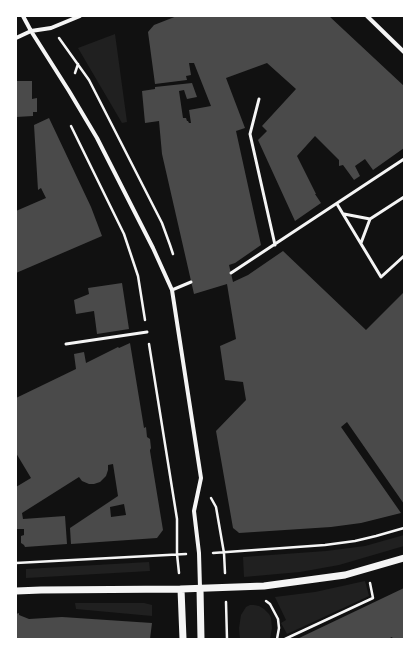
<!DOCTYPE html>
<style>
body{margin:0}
#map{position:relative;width:420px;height:655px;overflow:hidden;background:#111;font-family:Literata,serif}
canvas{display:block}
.frame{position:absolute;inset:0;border:17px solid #fff;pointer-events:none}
</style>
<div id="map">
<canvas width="420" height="655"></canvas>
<div class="frame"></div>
</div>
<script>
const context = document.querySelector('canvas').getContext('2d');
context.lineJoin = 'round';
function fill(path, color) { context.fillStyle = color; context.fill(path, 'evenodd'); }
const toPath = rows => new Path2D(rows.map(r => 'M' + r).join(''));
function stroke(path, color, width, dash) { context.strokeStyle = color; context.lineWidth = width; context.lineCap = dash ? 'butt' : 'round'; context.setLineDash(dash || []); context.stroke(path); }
const green = toPath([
 [115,34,127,122,122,123,78,48],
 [404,535,404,546,339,565,300,572,244,577,243,557,326,551,365,546],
 [149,562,150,571,26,578,26,569],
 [365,581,369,596,287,634,281,623,286,620,275,597,315,592],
 [75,603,144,603,152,605,152,616,76,609],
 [250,605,254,605,259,606,264,609,269,614,271,618,272,628,270,639,240,639,239,628,241,615,246,607]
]);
const building = toPath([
 [177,16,329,16,404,86,404,148,373,170,365,159,355,166,360,176,354,180,343,165,339,166,339,160,315,136,297,156,316,194,315,194,321,203,295,221,258,140,267,131,262,126,296,89,267,63,226,78,245,128,236,131,261,245,235,263,229,265,233,282,248,275,283,251,366,330,404,292,404,504,347,422,341,427,401,513,361,523,331,527,239,533,238,532,233,528,216,431,246,400,243,382,225,380,220,346,236,339,227,284,194,294,162,154,159,121,145,123,142,91,155,89,155,87,192,83,197,97,187,99,184,90,179,91,183,118,186,118,187,121,188,121,189,123,191,123,189,110,211,106,194,63,189,63,191,75,186,76,187,80,155,84,148,32,154,25],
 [16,81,32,81,32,99,37,98,37,112,33,112,33,116,16,117],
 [49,118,91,207,102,236,16,273,16,211,46,198,41,188,38,190,34,125],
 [122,283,129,329,97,334,94,311,76,314,74,300,89,294,88,288],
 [130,343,144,428,146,427,147,437,150,439,151,448,150,450,150,451,163,530,157,538,71,544,70,528,118,496,113,464,108,465,108,470,106,476,100,482,94,484,89,484,82,481,79,477,22,513,23,519,65,516,67,544,25,547,24,545,21,543,21,536,24,535,24,529,16,529,16,487,31,478,16,453,16,398,76,369,74,354,84,352,86,363,118,347,119,348],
 [124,504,126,515,111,517,110,507],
 [404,588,404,639,393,639,392,637,388,639,297,639],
 [19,613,19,615,29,619,62,617,152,623,150,639,16,639,16,614]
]);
const path = toPath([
 [59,38,89,80,162,223,170,245,173,254],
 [75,73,78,64],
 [71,126,124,234,138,276,145,320],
 [149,344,177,519,177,554,179,573],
 [211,498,216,507,224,553,225,573],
 [213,553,325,545,355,541,376,536,404,528],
 [16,563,186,554],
 [266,601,270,604,278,619,279,628,277,639],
 [226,602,227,639],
 [285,639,373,598,370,583]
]);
const service = toPath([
 [259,99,250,134,275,245],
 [337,204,381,277,404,256],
 [344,214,370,219,404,197],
 [361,243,370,219],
 [231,273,404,159],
 [172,290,191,282],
 [66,344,147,332]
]);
const minor = toPath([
 [23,16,31,31,69,91,97,138,153,248,172,290,201,478,194,511,199,553,200,588],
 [367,16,404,52],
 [16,38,31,31,51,28,80,16]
]);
const tertiary = toPath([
 [200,588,201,639],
 [181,589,183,639],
 [16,591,41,590,181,589,264,586,345,575,404,558]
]);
fill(green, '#202020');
fill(building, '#4a4a4a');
stroke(path, '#f5f5f5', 2.5);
stroke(service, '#f5f5f5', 3);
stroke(minor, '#f5f5f5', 4);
stroke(tertiary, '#f5f5f5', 7);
</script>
